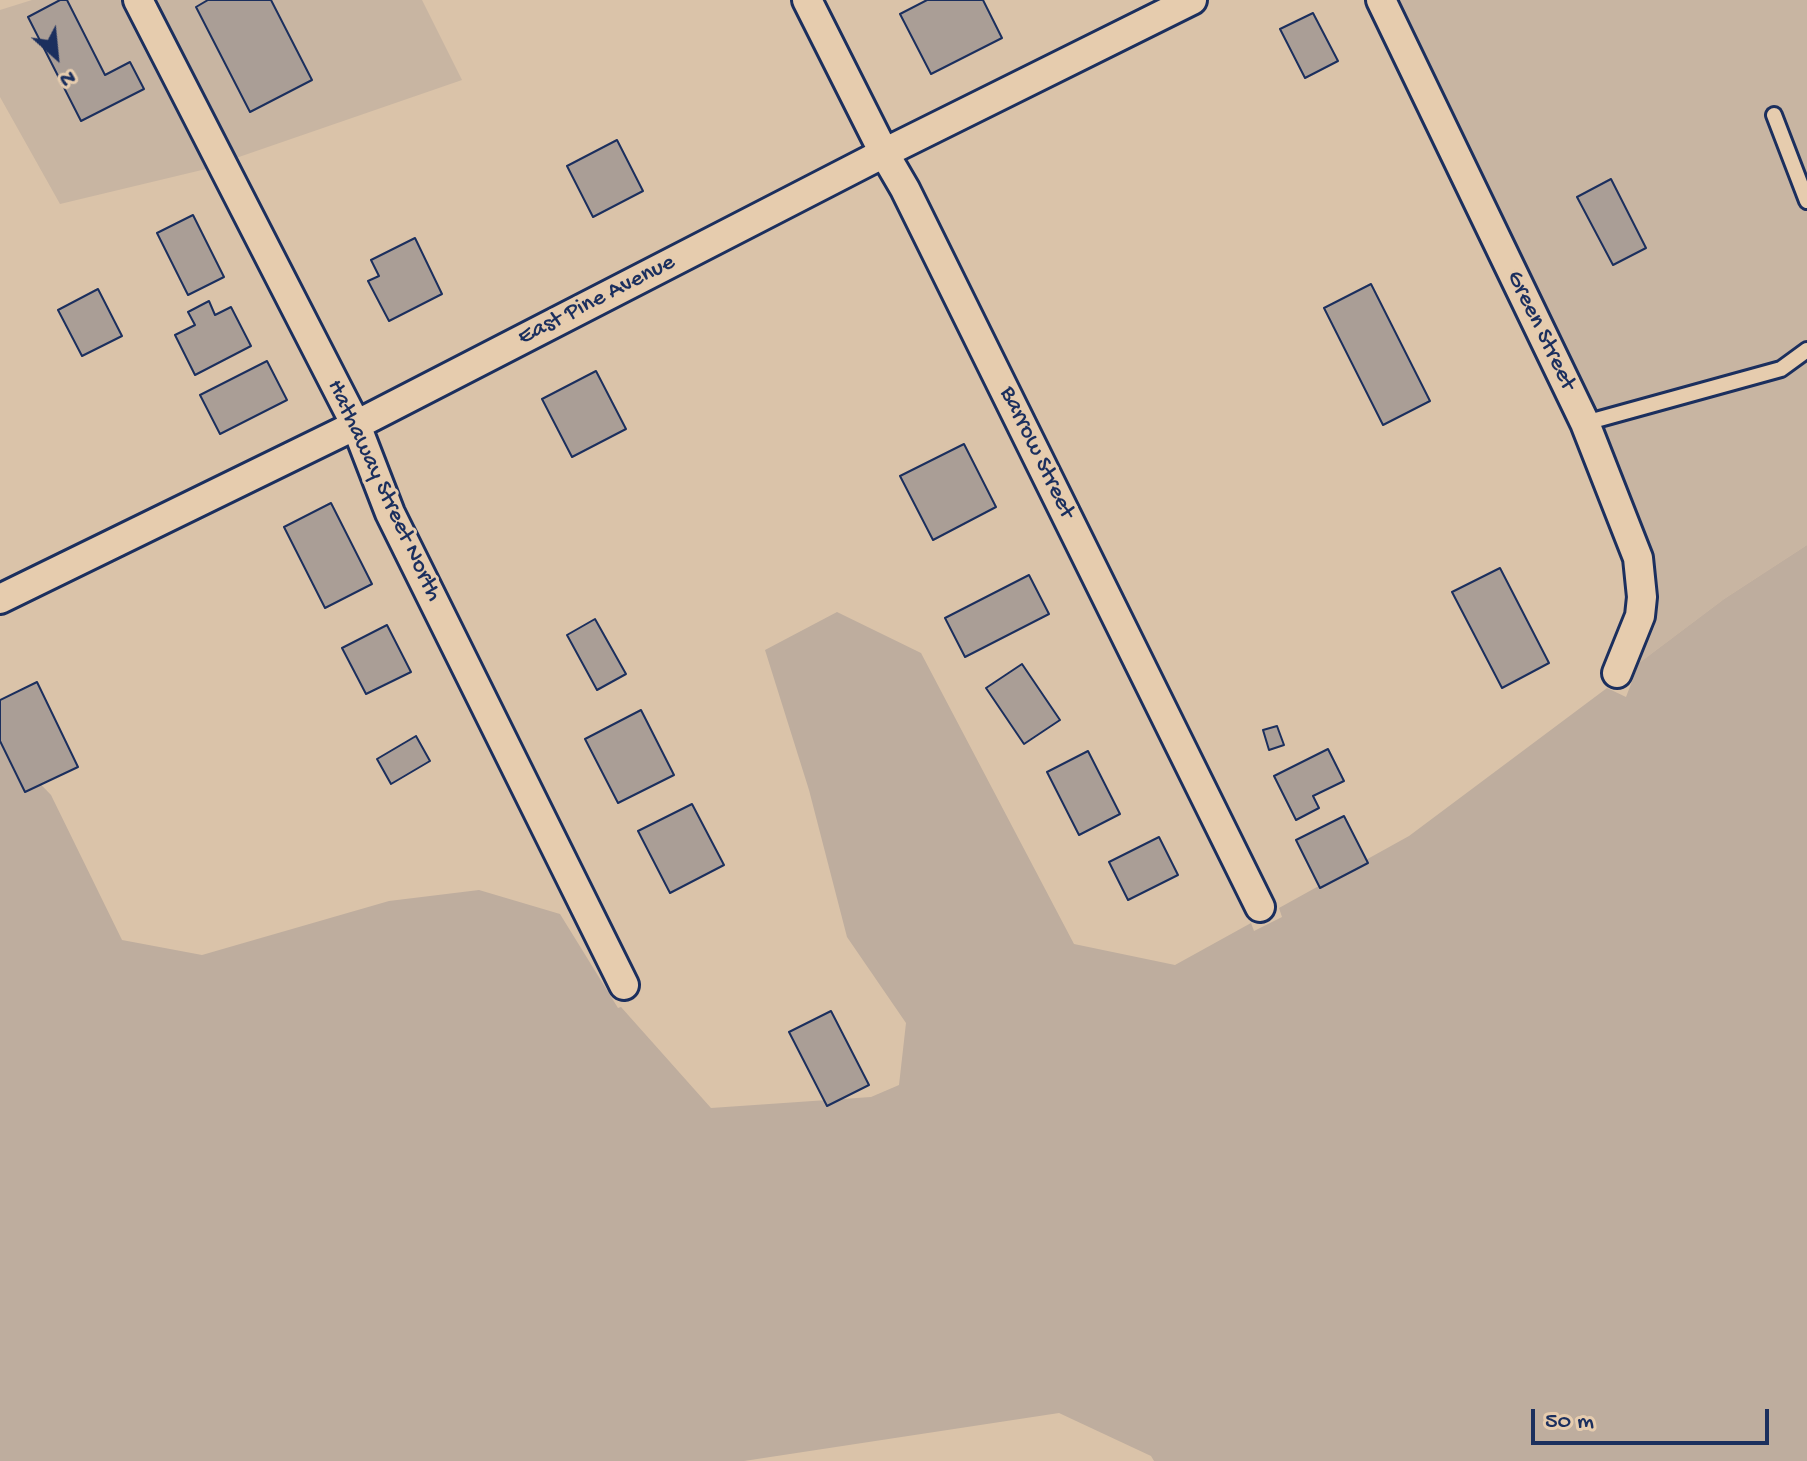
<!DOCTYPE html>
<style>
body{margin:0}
#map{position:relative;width:1807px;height:1461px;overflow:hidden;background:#dac3a9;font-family:"Gochi Hand",sans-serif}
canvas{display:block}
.north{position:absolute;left:16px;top:16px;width:80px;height:80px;-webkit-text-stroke:6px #e6ccae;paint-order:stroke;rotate:153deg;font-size:22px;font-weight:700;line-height:32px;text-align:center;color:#1b2f5e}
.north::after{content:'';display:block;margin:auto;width:28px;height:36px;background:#1b2f5e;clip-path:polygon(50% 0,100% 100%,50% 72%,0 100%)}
.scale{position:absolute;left:1531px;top:1409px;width:238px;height:36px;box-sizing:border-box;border:4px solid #1b2f5e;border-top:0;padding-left:10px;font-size:24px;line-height:28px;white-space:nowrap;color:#1b2f5e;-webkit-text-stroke:6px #e6ccae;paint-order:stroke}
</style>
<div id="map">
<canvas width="1807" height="1461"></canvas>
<div class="north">N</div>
<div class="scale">50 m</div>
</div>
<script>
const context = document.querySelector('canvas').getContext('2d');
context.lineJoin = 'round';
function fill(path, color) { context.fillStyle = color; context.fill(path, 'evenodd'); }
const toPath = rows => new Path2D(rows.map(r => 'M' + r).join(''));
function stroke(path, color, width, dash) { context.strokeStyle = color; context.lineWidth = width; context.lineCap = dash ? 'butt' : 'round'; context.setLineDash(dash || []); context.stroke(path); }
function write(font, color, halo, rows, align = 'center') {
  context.font = font + ' "Gochi Hand",sans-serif'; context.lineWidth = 6; context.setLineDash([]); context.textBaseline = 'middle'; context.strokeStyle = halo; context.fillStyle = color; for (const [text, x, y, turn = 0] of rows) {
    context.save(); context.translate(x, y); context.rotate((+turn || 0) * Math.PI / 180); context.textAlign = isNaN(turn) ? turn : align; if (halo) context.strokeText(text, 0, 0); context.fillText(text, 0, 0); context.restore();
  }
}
const built = toPath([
 [32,0,121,0,135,32,206,169,60,204,0,97,0,10],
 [155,0,422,0,462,80,236,158],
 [1399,0,1807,0,1807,545,1724,599,1639,663,1655,625,1659,597,1653,553,1600,418]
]);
const green = toPath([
 [1807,545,1807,1461,1154,1461,1151,1456,1059,1413,744,1461,0,1461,0,742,51,795,122,940,202,955,389,901,479,890,560,914,618,1008,621,1007,711,1108,871,1097,899,1085,906,1023,847,937,809,790,765,650,837,612,921,653,1074,944,1175,965,1251,923,1254,931,1282,917,1279,908,1409,836,1607,688,1626,697,1639,663,1724,599]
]);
const building = toPath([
 [60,0,67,0,105,75,130,62,144,89,81,121,28,17,60,0],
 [208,0,271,0,312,80,250,112,196,7,208,0],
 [927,0,983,0,1002,38,931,74,900,14,927,0],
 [1313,13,1338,61,1305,78,1280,29,1313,13],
 [617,140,643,191,593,217,567,166,617,140],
 [1611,179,1646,248,1613,265,1577,197,1611,179],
 [193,215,224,277,188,295,157,233,193,215],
 [415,238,442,294,389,321,368,281,379,276,371,260,415,238],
 [1371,284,1430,401,1383,425,1324,308,1371,284],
 [98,289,122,336,82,356,58,310,98,289],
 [209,301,215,315,231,307,251,346,195,375,175,335,195,325,188,312,209,301],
 [267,361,287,400,220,434,200,395,267,361],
 [596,371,626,429,572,457,542,399,596,371],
 [964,444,996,507,933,540,900,476,964,444],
 [331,503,372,584,325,608,284,527,331,503],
 [1500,568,1549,663,1502,688,1452,592,1500,568],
 [1029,575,1049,614,965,657,945,618,1029,575],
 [595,619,626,674,597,690,567,635,595,619],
 [387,625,411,672,366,694,342,648,387,625],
 [1022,664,1060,720,1024,744,986,688,1022,664],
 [37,682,78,767,25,792,0,741,0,700,37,682],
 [641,710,674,775,618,803,585,739,641,710],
 [1277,726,1284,745,1269,750,1263,730,1277,726],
 [416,736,430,761,391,784,377,759,416,736],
 [1328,749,1344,781,1313,796,1319,808,1296,820,1274,776,1328,749],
 [1088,751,1120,814,1079,835,1047,772,1088,751],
 [692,804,724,865,670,893,638,831,692,804],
 [1344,816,1368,863,1320,888,1296,840,1344,816],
 [1159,837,1178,875,1128,900,1109,862,1159,837],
 [831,1011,869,1085,827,1106,789,1032,831,1011]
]);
const lane = toPath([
 [1774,115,1807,201],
 [1585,423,1781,369,1807,350]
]);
const street = toPath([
 [138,0,356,425,390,513,624,985],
 [807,0,884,153,905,189,1260,907],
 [1381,0,1585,423,1638,558,1642,597,1640,616,1617,673],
 [0,599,356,425,884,153,1192,0]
]);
const streetNames = [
 ["East Pine Avenue",597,301,-27],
 ["Green Street",1540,331,64],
 ["Barrow Street",1036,453,64],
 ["Hathaway Street North",383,491,65]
];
fill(built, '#c8b5a2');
fill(green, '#bead9e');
fill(building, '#aa9e96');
stroke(building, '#1b2f5e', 2);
stroke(lane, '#1b2f5e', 20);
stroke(street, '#1b2f5e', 34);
stroke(lane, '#e6ccae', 14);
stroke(street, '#e6ccae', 28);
write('24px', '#1b2f5e', '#e6ccae', streetNames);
</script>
